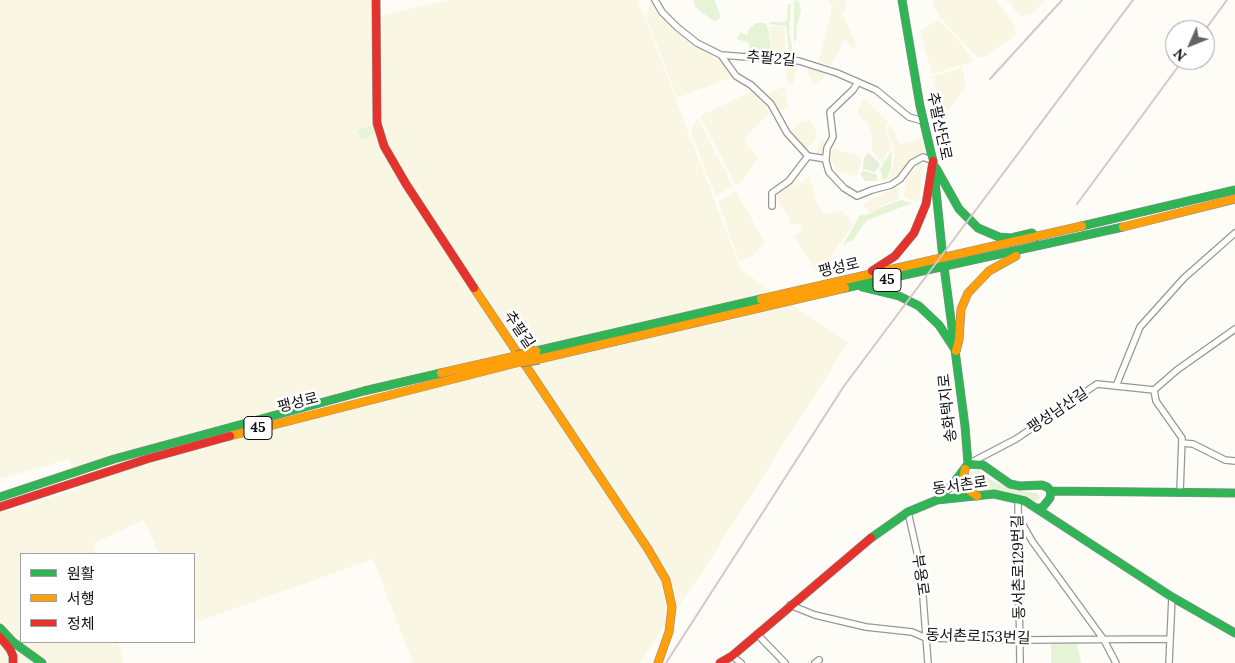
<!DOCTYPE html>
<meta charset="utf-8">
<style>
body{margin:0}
#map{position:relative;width:1235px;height:663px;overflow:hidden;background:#fdfcf7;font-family:Lora,"Noto Sans KR",serif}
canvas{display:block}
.legend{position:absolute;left:20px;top:553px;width:175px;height:90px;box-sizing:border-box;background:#fff;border:1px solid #a0a0a0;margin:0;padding:6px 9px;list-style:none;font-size:15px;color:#111}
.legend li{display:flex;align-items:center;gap:10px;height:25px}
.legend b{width:25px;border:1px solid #a0a0a0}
.north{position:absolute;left:1165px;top:20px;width:50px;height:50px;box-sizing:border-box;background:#fff;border:1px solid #a0a0a0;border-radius:50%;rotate:226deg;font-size:14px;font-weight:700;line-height:20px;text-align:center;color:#111}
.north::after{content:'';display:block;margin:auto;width:18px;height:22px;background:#646362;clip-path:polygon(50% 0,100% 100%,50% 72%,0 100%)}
</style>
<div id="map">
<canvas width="1235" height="663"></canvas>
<ul class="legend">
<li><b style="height:6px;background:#30b455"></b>원활</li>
<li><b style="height:6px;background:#ff9f0a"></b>서행</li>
<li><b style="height:6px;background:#e5322d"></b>정체</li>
</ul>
<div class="north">N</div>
</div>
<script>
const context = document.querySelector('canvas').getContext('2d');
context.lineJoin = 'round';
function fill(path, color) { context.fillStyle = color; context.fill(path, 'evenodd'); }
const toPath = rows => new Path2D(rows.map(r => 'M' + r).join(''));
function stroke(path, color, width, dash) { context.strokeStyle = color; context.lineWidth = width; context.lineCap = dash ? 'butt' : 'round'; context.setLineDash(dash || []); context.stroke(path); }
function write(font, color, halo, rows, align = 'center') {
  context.font = font + ' Lora,"Noto Sans KR",serif'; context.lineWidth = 5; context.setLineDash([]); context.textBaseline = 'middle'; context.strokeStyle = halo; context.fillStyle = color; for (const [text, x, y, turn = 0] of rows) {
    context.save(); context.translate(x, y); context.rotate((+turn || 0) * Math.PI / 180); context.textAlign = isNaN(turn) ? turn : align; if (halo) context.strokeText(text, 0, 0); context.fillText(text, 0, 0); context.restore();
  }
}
const farmland = toPath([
 [0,0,374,0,375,17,448,0,638,0,741,270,848,343,708,563,640,663,413,663,373,559,194,623,194,554,159,554,144,520,93,544,96,554,21,554,21,642,118,642,124,663,0,663,0,513,77,489,80,497,69,459,0,479],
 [829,0,847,0,844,13,829,4],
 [932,0,997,0,1015,26,1016,33,1012,38,983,57,977,57,945,23,936,12],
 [1008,0,1045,0,1031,15,1027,14,1022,17,1018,15],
 [650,1,675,31,692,44,720,61,732,77,677,98,646,16],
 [831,6,839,10,844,17,857,46,852,49,846,39,843,41,831,66,818,62,831,15],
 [938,20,953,34,973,59,972,62,932,74,920,31],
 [781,26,784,26,786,52,773,51,768,27],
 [785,63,798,64,793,84,787,82],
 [963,67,965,89,949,110,943,112,932,77],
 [808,68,824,73,825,77,813,85,807,70],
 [784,86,789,108,778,111,767,95],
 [752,91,769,110,768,115,746,136,745,143,758,158,742,181,736,186,700,116],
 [864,99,888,121,885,129,892,148,886,154,884,162,882,163,872,150,872,136,867,123,858,114,858,110],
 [698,119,733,186,716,196,691,133,695,122],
 [810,120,817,134,812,144,806,148,792,134,796,123],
 [890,124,900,145,921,137,925,152,911,161,901,173,893,180,888,180,893,168,894,148,887,132],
 [820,141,827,142,823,155,816,155],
 [832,148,862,157,858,174,855,176,837,171,831,162,830,153],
 [920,163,924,164,919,201,915,202,904,197,905,183,907,178],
 [809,176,817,202,824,214,842,210,853,225,820,272,816,272,814,269,794,236,802,231,802,227,798,224,790,225,787,214,776,200,777,193,793,181,797,187],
 [899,186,898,199,880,206,872,213,869,213,862,204],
 [736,191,765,243,753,256,739,261,718,201]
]);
const green = toPath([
 [694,0,714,0,721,16,716,21,711,19,695,7],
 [797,0,800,4,801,11,796,29,797,36,794,44,794,1],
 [788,4,791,4,789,31,793,54,789,52,786,26,769,24,770,22,784,22,787,20],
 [756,23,764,23,767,25,772,52,749,52,749,43,737,39,740,32,747,35,750,28],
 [376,124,379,132,361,139,358,131,360,129],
 [892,150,891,168,887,179,883,181,880,169],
 [863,171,876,174,878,181,865,181,861,175,861,172],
 [901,200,912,203,866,221,853,240,843,245,860,215,867,215,884,206],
 [978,470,993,481,1006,487,1014,490,1037,493,1040,497,1039,500,1035,501,1001,491,976,490,970,488,966,484,966,477,971,472],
 [1051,643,1077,643,1081,663,1051,663]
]);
const cemetery = toPath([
 [868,152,880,164,875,172,863,169,864,158]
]);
const street = toPath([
 [655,0,662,12,677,27,697,43,721,55,799,61,837,73,876,90,909,117,923,121],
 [721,55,736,76,751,85,771,104,787,133,808,156],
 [826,155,826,162,829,172,844,188,857,196,872,190,891,185,900,179,912,163,923,157,933,161],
 [772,206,772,193,789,181,808,156,826,159,827,148,833,137,830,112,853,90,858,82],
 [1116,386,1140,327,1184,278,1235,233],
 [1154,390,1156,401,1182,438,1180,492],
 [1182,443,1193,444,1225,460,1235,461],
 [968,464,1016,439,1097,384,1154,390,1177,370,1235,329],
 [1018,500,1020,663],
 [908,512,921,570,928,663],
 [1019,518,1032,541,1104,640,1116,663],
 [790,605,815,615,866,627,912,632,926,638,1020,640,1170,639],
 [757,634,785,663],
 [732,656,741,663],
 [815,663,819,660],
 [1169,663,1172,597]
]);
const fast = toPath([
 [902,0,920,106,933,161,943,259,965,426,968,464],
 [936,168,959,209,978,228,999,237,1011,238,1032,233,1036,237],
 [1082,226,1235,190],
 [862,287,899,296,919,306,939,325,956,351],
 [845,288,1123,227],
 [536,351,761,299],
 [968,464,983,465,1010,484,1020,486,1042,485,1047,487,1051,491,1050,498,1042,508,1037,508],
 [1051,491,1235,493],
 [0,497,114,459,364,391,441,373],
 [937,500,952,485,968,464],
 [871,538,908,512,937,500,994,494,1025,501,1172,597,1235,633],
 [0,628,13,642,42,663]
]);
const slow = toPath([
 [1123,227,1235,199],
 [474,288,648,549,666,580,672,607,669,632,658,663],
 [761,299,1082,226],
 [956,351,959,340,961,309,968,293,989,271,1016,256],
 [539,359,845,288],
 [441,373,516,356],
 [230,436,520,362],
 [965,469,963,480,966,488,977,496]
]);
const jam = toPath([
 [376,0,377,123,384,146,406,184,474,288],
 [872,271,895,256,914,233,926,204,933,161],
 [0,507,147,459,230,436],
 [0,637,10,649,13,656,13,663],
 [720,663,732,656,871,538]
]);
const rail = toPath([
 [1205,30,1227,0],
 [990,79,1062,0],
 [1077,204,1183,60],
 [666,663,844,386,1133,0]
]);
const slowBridge = toPath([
 [516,356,536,351],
 [520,362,539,359]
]);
const shields = [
 [887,280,28],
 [258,428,28]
];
const shieldNames = [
 ["45",887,280],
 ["45",258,428]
];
const streetNames = [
 ["추팔2길",771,59,5],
 ["추팔산단로",939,126,78],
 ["팽성로",839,268,-13],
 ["추팔길",519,330,56],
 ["팽성로",298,403,-14],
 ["송화택지로",948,408,-96],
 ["팽성남산길",1058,411,-34],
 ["동서촌로",960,486,-8],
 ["동서촌로129번길",1019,567,-91],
 ["부용로",920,575,82],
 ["동서촌로153번길",978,637,2]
];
fill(farmland, '#f9f7e4');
fill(green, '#e7f3d7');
fill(cemetery, '#e9eedb');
stroke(street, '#979795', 8);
stroke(fast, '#8e8d8b', 9);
stroke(slow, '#8e8d8b', 9);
stroke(jam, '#8e8d8b', 9);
stroke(street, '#fffffe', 5.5);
stroke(fast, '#30b455', 8);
stroke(slow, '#ff9f0a', 8);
stroke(jam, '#e5322d', 8);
stroke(rail, '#d9c6c7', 2);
stroke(slowBridge, '#858482', 11, []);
stroke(slowBridge, '#ff9f0a', 9);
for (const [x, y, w] of shields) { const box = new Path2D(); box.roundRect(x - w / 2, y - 11.5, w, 23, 4); context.fillStyle = '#fff'; context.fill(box); stroke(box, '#111', 1); }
write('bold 14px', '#111', null, shieldNames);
write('15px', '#111', '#fff', streetNames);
</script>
